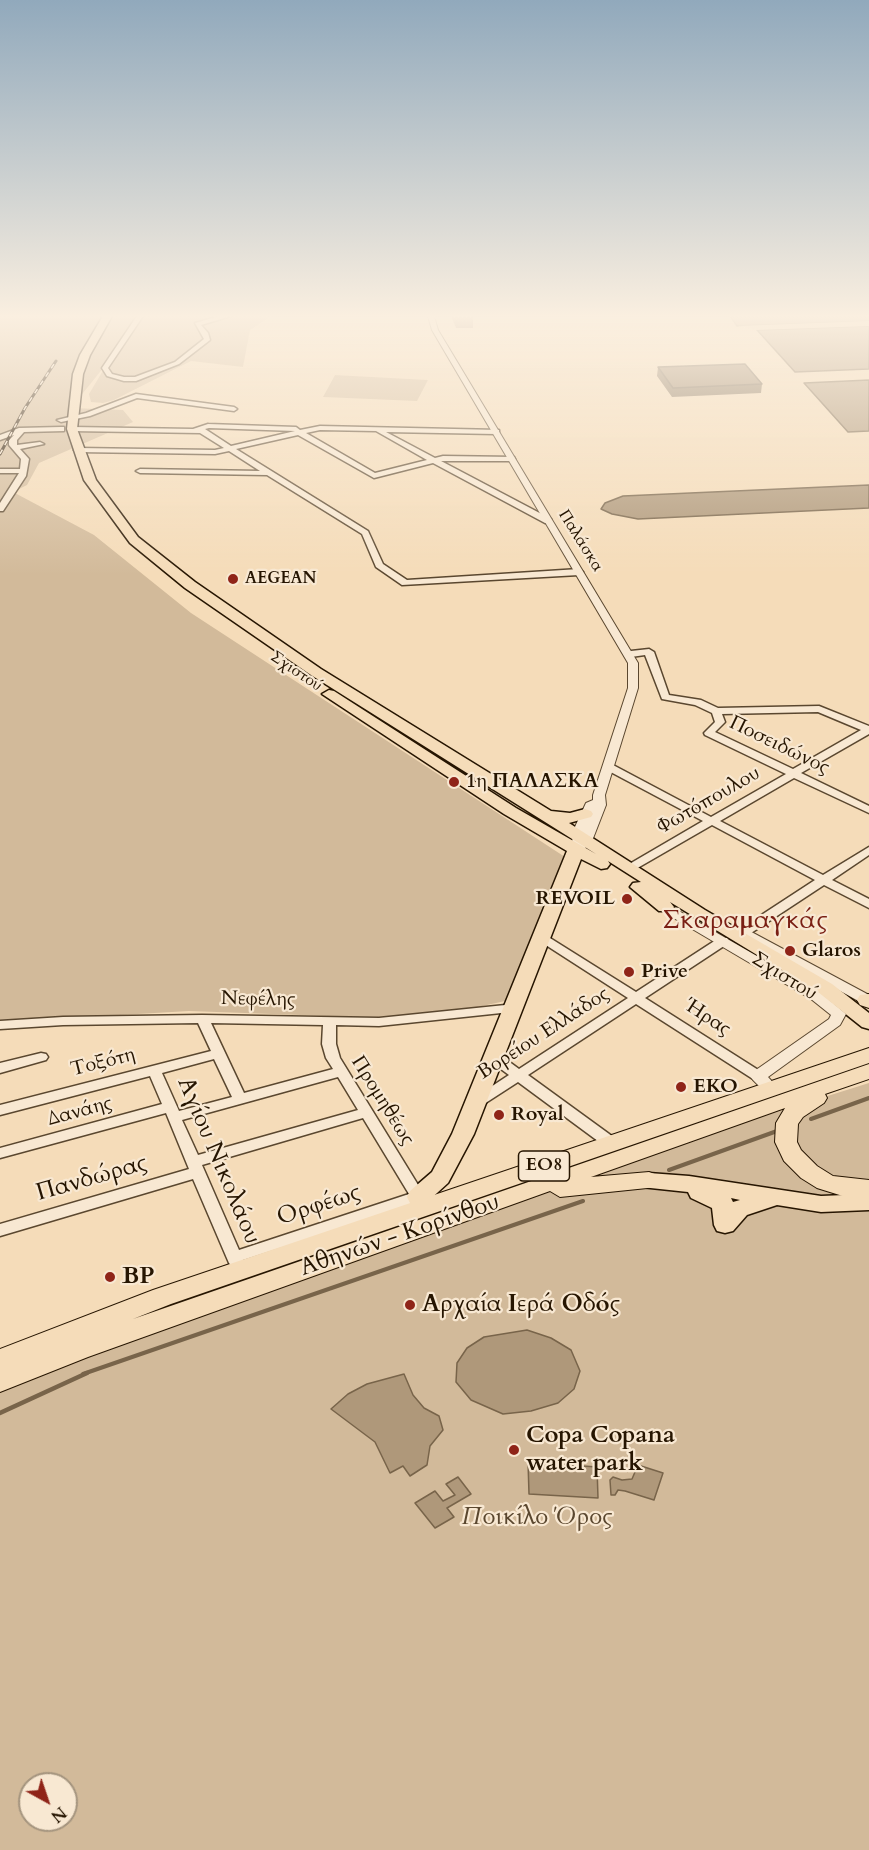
<!DOCTYPE html>
<meta charset="utf-8">
<style>
body{margin:0}
#map{position:relative;width:869px;height:1850px;overflow:hidden;background:#f5dcb9;font-family:Cardo,serif}
canvas{display:block}
.north{position:absolute;left:18px;top:1772px;width:60px;height:60px;box-sizing:border-box;background:#f8e8d2;border:2px solid #a4947e;border-radius:50%;rotate:140deg;font-size:16px;font-weight:700;line-height:24px;text-align:center;color:#261501}
.north::after{content:'';display:block;margin:auto;width:21px;height:27px;background:#8f2418;clip-path:polygon(50% 0,100% 100%,50% 72%,0 100%)}
</style>
<div id="map">
<canvas width="869" height="1850"></canvas>
<div class="north">N</div>
</div>
<script>
const context = document.querySelector('canvas').getContext('2d');
context.lineJoin = 'round';
function fill(path, color) { context.fillStyle = color; context.fill(path, 'evenodd'); }
const toPath = rows => new Path2D(rows.map(r => 'M' + r).join(''));
function stroke(path, color, width, dash) { context.strokeStyle = color; context.lineWidth = width; context.lineCap = dash ? 'butt' : 'round'; context.setLineDash(dash || []); context.stroke(path); }
function write(font, color, halo, rows, align = 'center') {
  context.font = font + ' Cardo,serif'; context.lineWidth = 4.5; context.setLineDash([]); context.textBaseline = 'middle'; context.strokeStyle = halo; context.fillStyle = color; for (const [text, x, y, turn = 0] of rows) {
    context.save(); context.translate(x, y); context.rotate((+turn || 0) * Math.PI / 180); context.textAlign = isNaN(turn) ? turn : align; if (halo) context.strokeText(text, 0, 0); context.fillText(text, 0, 0); context.restore();
  }
}
const green = toPath([
 [0,316,272,316,250,330,243,367,191,361,114,400,103,403,91,402,89,394,108,362,71,408,123,410,133,422,39,463,27,485,13,492,94,535,191,613,565,857,505,1001,469,1009,383,1018,189,1011,0,1022],
 [335,375,428,380,417,401,323,397],
 [869,1083,869,1850,0,1850,0,1388,341,1228,764,1116],
 [30,1784,66,1784,66,1820,30,1820]
]);
const water = toPath([
 [730,316,869,316,869,321,737,326,730,316],
 [869,326,869,369,795,372,757,330,869,326],
 [869,380,869,431,848,432,804,383,869,380],
 [869,485,869,508,638,519,612,514,601,509,605,503,623,496,869,485],
 [527,1330,551,1338,571,1350,580,1371,574,1389,558,1403,531,1411,503,1414,471,1400,456,1382,457,1363,467,1348,484,1337,527,1330],
 [404,1374,413,1395,424,1408,439,1416,443,1430,430,1446,427,1465,410,1476,403,1466,390,1473,375,1442,331,1409,348,1394,367,1384,404,1374],
 [528,1462,597,1467,598,1498,529,1494,528,1462],
 [638,1465,663,1473,654,1500,625,1491,618,1490,615,1495,611,1495,610,1480,613,1477,622,1480,632,1479,638,1465],
 [458,1477,471,1494,447,1508,454,1517,435,1528,415,1503,435,1491,443,1501,455,1495,446,1484,458,1477]
]);
const pier = toPath([
 [869,321,869,326,757,330,737,326]
]);
const streamFar1 = toPath([
 [811,1119,869,1098],
 [669,1170,777,1131],
 [83,1374,583,1201]
]);
const stream = toPath([
 [0,1413,87,1373]
]);
const minor = toPath([
 [137,316,143,316,108,368,112,374,124,377,135,377,175,362,204,339,195,323,220,316,231,316,201,325,208,333,210,340,179,364,136,381,124,381,107,376,102,368,137,316],
 [136,394,234,407,237,409,234,411,137,398,90,416,61,422,57,420,86,413,136,394],
 [208,424,296,427,300,430,320,426,499,430,499,434,496,434,386,432,435,458,443,456,514,457,515,459,511,461,441,461,551,519,551,523,545,523,433,463,374,478,298,435,236,449,368,531,383,564,407,580,579,569,583,572,579,575,402,585,376,567,362,534,267,475,140,473,136,471,140,469,260,471,229,451,215,454,78,452,74,450,78,448,215,450,224,448,200,433,72,431,68,429,72,427,193,429,208,424],
 [209,428,295,431,231,446,205,429,209,428],
 [320,430,376,431,427,460,375,473,306,433,320,430],
 [61,427,64,427,64,431,24,432,17,440,17,445,40,442,44,444,20,449,29,459,26,476,3,511,0,511,0,503,19,473,0,473,0,469,20,469,21,459,9,445,9,440,14,435,0,440,0,435,19,428,61,427],
 [649,649,654,652,669,695,701,700,718,708,819,706,869,726,869,734,801,773,869,806,869,813,794,778,720,821,823,875,869,847,869,855,832,880,869,899,869,908,824,885,748,935,740,935,738,932,740,929,815,880,712,825,634,870,626,870,624,868,626,866,703,821,605,769,604,767,605,765,613,765,711,817,786,774,705,735,704,733,715,722,712,713,695,705,662,699,645,655,631,657,626,654,631,651,649,649],
 [818,712,861,730,793,769,715,732,725,722,722,714,818,712],
 [542,933,636,992,719,938,727,938,729,941,727,944,645,998,763,1073,765,1076,763,1079,753,1079,636,1004,528,1075,616,1139,618,1143,616,1147,606,1147,518,1082,484,1104,474,1104,472,1101,474,1098,509,1075,490,1061,488,1058,490,1055,500,1055,519,1069,628,998,538,940,536,937,542,933],
 [515,1004,521,1008,520,1011,379,1026,336,1025,336,1044,340,1058,423,1193,425,1197,423,1201,243,1260,245,1263,242,1267,237,1269,232,1267,229,1263,193,1179,0,1236,0,1224,189,1169,166,1113,0,1158,0,1148,162,1104,150,1076,0,1115,0,1105,211,1051,198,1023,63,1025,0,1029,0,1021,63,1017,202,1015,379,1018,515,1004],
 [211,1023,323,1025,322,1044,326,1058,333,1069,244,1093,211,1023],
 [214,1059,232,1097,179,1111,162,1073,214,1059],
 [338,1077,358,1110,198,1155,182,1120,338,1077],
 [363,1118,409,1194,239,1250,202,1165,363,1118],
 [41,1053,46,1054,48,1057,46,1060,0,1073,0,1063,41,1053]
]);
const tertiary = toPath([
 [428,316,434,316,438,330,638,663,638,688,605,795,606,805,592,841,581,852,573,852,571,849,574,829,586,803,593,800,593,795,628,688,628,663,432,330,428,316],
 [665,903,821,993,846,1014,840,1025,768,1077,778,1088,775,1092,765,1092,753,1080,750,1076,753,1072,829,1019,831,1015,811,999,660,910,658,907,660,904,665,903],
 [744,928,869,995,869,1004,862,1003,739,935,737,932,744,928]
]);
const primary = toPath([
 [103,316,112,316,90,355,83,374,77,429,96,480,138,537,195,582,321,669,551,811,570,813,585,809,591,811,593,814,591,817,569,823,705,910,832,984,869,1013,869,1029,862,1027,818,992,670,902,674,907,671,911,659,911,630,887,633,883,641,882,608,861,610,864,607,868,601,869,581,859,474,1134,448,1183,426,1203,418,1205,410,1203,407,1197,410,1191,432,1172,452,1134,567,851,504,814,322,694,329,690,334,691,516,808,596,854,311,675,185,588,130,543,84,480,67,429,73,374,80,355,103,316],
 [649,1173,689,1176,821,1196,869,1194,869,1210,821,1212,777,1205,747,1215,733,1231,725,1233,717,1231,714,1225,712,1208,691,1198,688,1192,641,1187,638,1181,641,1175,649,1173],
 [731,1198,740,1200,733,1202,731,1198]
]);
const trunk = toPath([
 [869,994,869,1008,860,1005,857,1000,860,995,869,994],
 [869,1048,869,1063,171,1304,133,1319,869,1064,869,1079,825,1094,827,1098,824,1103,803,1117,798,1124,797,1142,801,1150,817,1166,833,1176,869,1180,869,1198,846,1197,817,1188,801,1178,784,1161,775,1142,776,1123,785,1108,591,1177,649,1172,657,1175,661,1181,657,1187,560,1197,550,1191,88,1357,0,1392,0,1349,153,1290,869,1048]
]);
const rail = toPath([
 [0,454,25,408,56,361]
]);
const wall = toPath([
 [451,316,473,316,473,328,456,328],
 [658,367,762,384,761,393,672,397,657,376]
]);
const building = toPath([
 [745,364,762,384,673,388,658,367,745,364]
]);
const markers = [
 [233,579,6,"#8f2418"],
 [454,782,6,"#8f2418"],
 [627,899,6,"#8f2418"],
 [790,951,6,"#8f2418"],
 [629,972,6,"#8f2418"],
 [681,1087,6,"#8f2418"],
 [499,1115,6,"#8f2418"],
 [110,1277,6,"#8f2418"],
 [410,1305,6,"#8f2418"],
 [514,1450,6,"#8f2418"]
];
const farStreetnames = [
 ["Παλάσκα",580,541,58],
 ["Σχιστού",296,672,34]
];
const farPoinames = [
 ["AEGEAN",245,579]
];
const shields = [
 [544,1166,51]
];
const shieldNames = [
 ["ΕΟ8",544,1166]
];
const streetNames = [
 ["Ποσειδώνος",779,746,26],
 ["Φωτόπουλου",709,801,-30],
 ["Σχιστού",784,977,32],
 ["Νεφέλης",258,1000,1],
 ["Ήρας",707,1018,33],
 ["Βορείου Ελλάδος",544,1034,-33],
 ["Τοξότη",103,1063,-14],
 ["Προμηθέως",382,1101,58],
 ["Δανάης",80,1112,-15]
];
const poiNames = [
 ["1η ΠΑΛΑΣΚΑ",466,782],
 ["REVOIL",615,899,"right"],
 ["Glaros",802,951],
 ["Prive",641,972],
 ["EKO",693,1087],
 ["Royal",511,1115]
];
const nearStreetnames = [
 ["Αγίου Νικολάου",218,1161,67],
 ["Πανδώρας",92,1179,-16],
 ["Ορφέως",319,1206,-18],
 ["Αθηνών - Κορίνθου",400,1236,-19]
];
const nearPoinames = [
 ["BP",122,1277],
 ["Αρχαία Ιερά Οδός",422,1305],
 ["Copa Copana",526,1436],
 ["water park",526,1464]
];
const nearParknames = [
 ["Ποικίλο Όρος",537,1518]
];
const districtNames = [
 ["Σκαραμαγκάς",745,922]
];
fill(green, '#d2ba9a');
fill(water, '#af987a');
stroke(water, '#78644a', 1.5);
fill(pier, '#f5dcb9');
stroke(streamFar1, '#78644a', 4);
stroke(stream, '#78644a', 4.5);
stroke(minor, '#5a472f', 3);
stroke(tertiary, '#5a472f', 2);
stroke(primary, '#261501', 3);
stroke(trunk, '#261501', 2);
fill(minor, '#f8e8d2');
fill(tertiary, '#f8e8d2');
fill(primary, '#f5dcb9');
fill(trunk, '#f5dcb9');
stroke(rail, '#261501', 3);
stroke(rail, '#f8e8d2', 1.5, [5]);
fill(wall, '#7e6b53');
fill(building, '#927c61');
stroke(building, '#665744', 1.5);
const sky = context.createLinearGradient(0, 0, 0, 575);
sky.addColorStop(0, '#91a9bc');
sky.addColorStop(0.55, '#faefe0');
sky.addColorStop(1, '#faefe000');
context.fillStyle = sky;
context.fillRect(0, 0, 869, 575);
for (const [x, y, r, color] of markers) { const dot = new Path2D(); dot.arc(x, y, r, 0, 2 * Math.PI); context.fillStyle = color; context.fill(dot); stroke(dot, '#f8e8d2', 2); }
write('16px', '#261501', '#f8e8d2', farStreetnames);
write('bold 16px', '#261501', '#f8e8d2', farPoinames, 'left');
for (const [x, y, w] of shields) { const box = new Path2D(); box.roundRect(x - w / 2, y - 15, w, 30, 4.5); context.fillStyle = '#f8e8d2'; context.fill(box); stroke(box, '#261501', 1.5); }
write('bold 18px', '#261501', null, shieldNames);
write('20px', '#261501', '#f8e8d2', streetNames);
write('bold 20px', '#261501', '#f8e8d2', poiNames, 'left');
write('24px', '#261501', '#f8e8d2', nearStreetnames);
write('bold 24px', '#261501', '#f8e8d2', nearPoinames, 'left');
write('italic 24px', '#5a472f', '#f8e8d2', nearParknames);
write('bold 26px', '#7a1f14', '#f8e8d2', districtNames);
</script>
